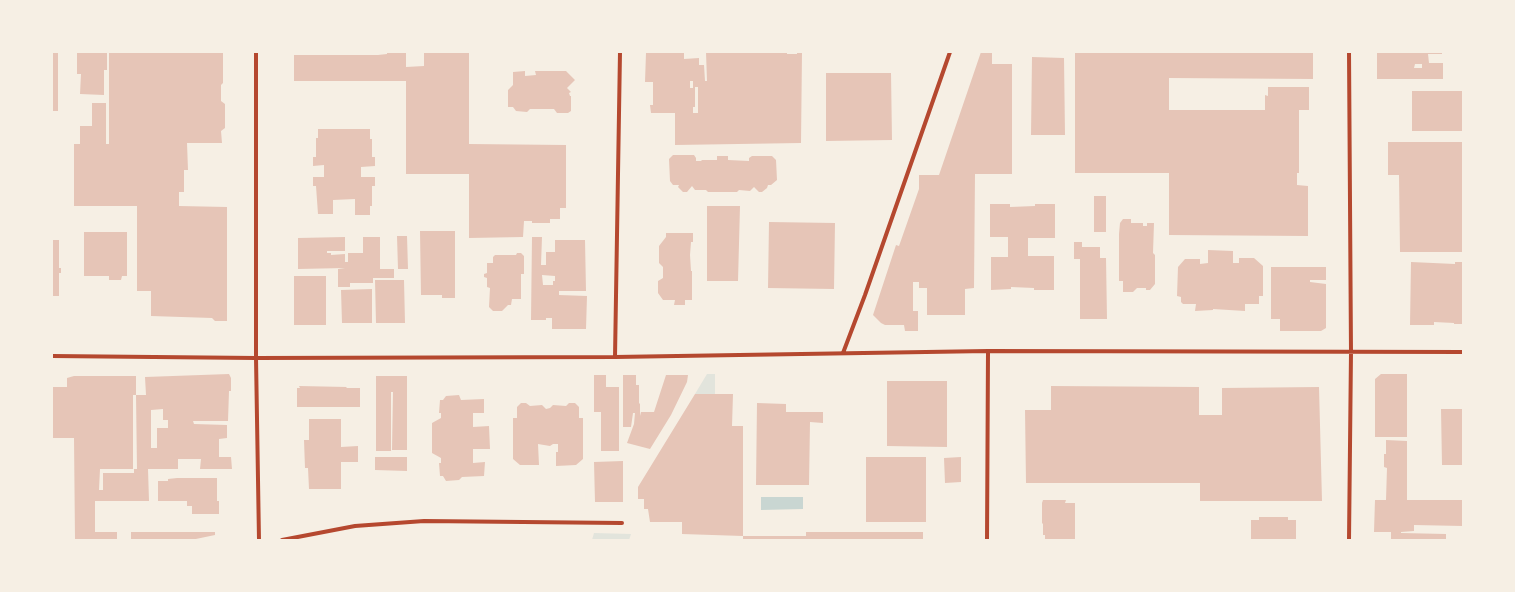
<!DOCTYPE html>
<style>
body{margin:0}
#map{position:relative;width:1515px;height:592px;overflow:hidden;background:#f6efe4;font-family:Barlow,sans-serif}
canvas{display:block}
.frame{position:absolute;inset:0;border:53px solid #f6efe4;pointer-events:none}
</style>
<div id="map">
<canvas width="1515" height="592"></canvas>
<div class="frame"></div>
</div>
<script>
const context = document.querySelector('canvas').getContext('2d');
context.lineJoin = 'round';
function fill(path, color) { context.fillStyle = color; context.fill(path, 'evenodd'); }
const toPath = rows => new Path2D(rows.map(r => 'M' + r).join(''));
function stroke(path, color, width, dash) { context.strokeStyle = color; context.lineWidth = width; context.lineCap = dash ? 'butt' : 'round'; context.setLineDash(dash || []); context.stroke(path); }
const green = toPath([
 [707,374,715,374,715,394,695,394],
 [594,533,631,534,629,540,592,540]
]);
const water = toPath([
 [761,497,803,497,803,509,761,510]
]);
const building = toPath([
 [77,52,107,52,107,70,104,70,104,95,80,94,81,74,77,74],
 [109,52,200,53,200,52,223,52,223,83,221,85,221,101,225,104,225,128,221,131,222,143,187,143,188,170,184,170,184,192,179,192,179,206,227,207,227,321,215,321,212,318,151,316,151,291,137,291,137,206,74,206,74,144,80,144,80,126,92,126,92,103,106,103,106,144,109,144],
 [387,52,406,52,406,67,424,66,424,52,469,52,469,144,566,145,566,208,560,208,560,219,550,219,550,223,532,223,532,221,524,221,523,237,469,238,469,174,406,174,406,81,294,81,294,55,378,55,387,54],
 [684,52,684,59,699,58,699,65,704,65,705,81,707,81,706,52,787,52,787,54,797,54,797,52,802,52,801,143,675,145,675,113,651,113,650,105,653,105,653,82,645,82,646,53],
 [690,81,693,81,693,88,690,88],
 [695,87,698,87,698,113,693,113,693,107,695,107],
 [981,52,992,52,992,64,1012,64,1012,174,975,174,974,288,965,289,965,315,927,315,927,288,919,288,919,282,913,282,913,311,918,311,918,331,905,331,904,325,885,325,881,323,873,315,896,245,899,246,919,189,919,175,939,175],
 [1075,52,1313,52,1313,79,1169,78,1169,110,1265,110,1265,95,1268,96,1268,87,1309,87,1309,110,1299,110,1299,173,1297,173,1297,185,1308,186,1308,236,1169,235,1169,173,1075,173],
 [1377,52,1442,52,1442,54,1428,54,1429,63,1443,63,1443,79,1377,79],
 [1415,64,1422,64,1422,68,1414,68],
 [52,53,58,53,58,111,52,111],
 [1032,57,1064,58,1065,135,1031,135],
 [525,71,525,76,536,75,535,71,566,71,575,80,567,88,571,92,569,93,570,96,571,96,571,111,568,113,557,113,554,109,530,109,527,112,516,111,513,107,508,107,508,90,513,85,513,72],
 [826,73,891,73,892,140,826,141],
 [1412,91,1463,91,1463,131,1412,131],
 [318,129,370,129,370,139,372,139,372,157,375,157,375,166,361,167,361,177,375,177,375,186,372,186,372,206,370,206,370,215,355,215,355,199,333,200,333,214,318,214,316,186,313,186,313,177,324,177,324,165,313,166,313,157,316,157,316,138,318,138],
 [1388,142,1463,142,1463,252,1400,252,1399,175,1388,175],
 [673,155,694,155,696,158,696,161,702,161,701,160,717,160,717,156,728,156,728,160,749,161,749,158,752,156,772,156,776,160,777,180,771,185,768,185,767,188,762,192,759,192,754,187,750,191,739,190,737,192,708,192,706,190,695,190,692,186,687,192,683,192,678,187,679,185,673,185,670,181,669,159],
 [1094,196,1106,196,1106,232,1094,232],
 [990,204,1010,204,1010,207,1035,206,1035,204,1055,204,1055,238,1028,238,1028,256,1054,256,1054,290,1034,290,1034,288,1011,287,1011,289,991,290,991,257,1008,257,1008,237,990,237],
 [707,206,740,206,738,281,707,281],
 [1123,219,1131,219,1131,223,1143,223,1143,226,1147,226,1147,223,1154,223,1153,253,1155,255,1155,284,1150,290,1146,290,1146,288,1137,288,1133,292,1123,292,1123,281,1119,281,1119,234,1120,223],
 [769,222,835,223,834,289,768,288],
 [420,231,455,231,455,298,442,298,442,295,421,295],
 [84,232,127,232,127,276,122,276,121,280,109,280,109,276,84,276],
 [666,233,693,233,693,242,691,242,690,255,691,271,692,271,692,300,685,300,685,305,674,305,675,300,663,300,658,293,658,281,663,278,663,267,659,263,659,246,666,237],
 [397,236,407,236,408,269,398,269],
 [345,237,345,251,327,251,327,253,331,253,331,255,345,254,345,262,348,262,348,253,363,253,363,237,380,237,380,269,394,269,394,278,373,278,373,283,350,283,350,287,338,287,338,269,345,268,298,269,298,238],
 [532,237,542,237,541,265,546,265,546,252,555,252,555,240,585,240,586,291,559,291,559,295,587,296,586,329,552,329,552,318,546,318,546,320,531,320],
 [542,275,555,276,555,281,553,281,553,285,543,285],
 [52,240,59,240,59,268,61,268,61,273,59,273,59,296,52,296],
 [1074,242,1082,242,1082,247,1100,247,1100,258,1106,258,1107,319,1080,319,1080,259,1074,259],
 [1208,250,1233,251,1233,263,1239,263,1239,258,1254,258,1263,266,1263,296,1259,296,1259,304,1245,304,1245,311,1213,309,1213,310,1195,311,1196,304,1183,304,1181,302,1181,297,1177,296,1178,267,1185,259,1200,259,1200,264,1208,263],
 [517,253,521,253,524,256,524,274,521,274,521,299,512,299,511,305,508,305,502,311,493,311,489,307,490,288,487,287,487,278,484,277,484,274,487,273,487,263,493,263,493,257,495,255,516,255],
 [1411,262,1455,264,1455,262,1463,262,1463,324,1454,324,1454,323,1434,322,1434,325,1410,325],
 [1271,267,1326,267,1326,280,1310,280,1310,282,1326,284,1326,328,1321,331,1280,331,1280,319,1271,319],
 [294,276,326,276,326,325,294,325],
 [375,280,404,280,405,323,376,323],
 [372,289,372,323,342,323,341,290],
 [229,374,231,378,231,391,229,391,228,421,193,421,194,424,227,425,227,438,219,439,219,457,231,457,232,469,200,469,201,459,178,459,178,469,148,469,149,501,95,501,95,532,117,532,117,540,75,540,74,438,52,438,52,387,67,387,67,378,74,376,136,376,136,395,146,395,145,377],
 [133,395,136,395,137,469,134,469,134,473,103,473,103,490,99,490,100,469,133,469],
 [163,409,163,420,168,420,168,428,157,428,157,448,151,448,151,410],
 [1381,374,1407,374,1407,437,1375,437,1375,379],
 [594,375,606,375,606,387,619,387,619,451,601,451,601,412,594,412],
 [623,375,636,375,636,385,639,385,639,403,640,404,640,416,641,412,654,412,666,375,688,375,687,382,671,415,650,449,627,443,634,424,635,413,633,413,631,427,623,427],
 [376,376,407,376,407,450,392,450,393,392,391,392,391,451,376,451],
 [887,381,947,381,947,447,887,446],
 [299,386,347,387,346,388,360,388,360,407,297,407,297,388,300,388],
 [1051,386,1199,387,1199,415,1222,415,1222,388,1319,387,1322,501,1200,501,1200,483,1026,483,1025,410,1051,410],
 [695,394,733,394,732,426,743,426,743,536,682,534,682,522,650,522,648,509,644,509,644,499,638,499,638,487],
 [459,395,461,400,484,399,484,413,473,413,473,427,489,426,490,449,473,449,473,463,485,462,484,476,462,477,459,480,446,481,443,476,440,476,439,463,441,463,441,458,432,453,432,423,441,418,441,413,439,413,440,400,443,400,446,396],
 [521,403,526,403,530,406,542,405,546,409,550,408,553,405,566,406,569,403,575,403,579,407,579,418,583,418,583,459,576,465,556,466,556,452,558,452,558,444,553,444,550,446,538,444,539,465,520,465,513,459,513,418,517,418,517,407],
 [757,403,786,404,786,412,823,412,823,423,810,422,809,485,756,485],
 [1441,409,1463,409,1463,465,1442,465],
 [309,419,341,419,341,447,358,446,358,462,341,462,341,489,309,489,308,468,305,468,304,440,309,440],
 [1386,440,1407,441,1407,500,1463,500,1463,526,1414,525,1414,531,1401,532,1401,533,1446,534,1446,540,1391,540,1391,532,1374,532,1375,500,1386,500,1387,468,1384,467,1384,454,1386,454],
 [375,457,407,457,407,471,375,470],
 [866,457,926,457,926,522,866,522],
 [961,457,961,482,945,483,944,458],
 [623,461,623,502,595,502,594,462],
 [177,478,217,478,217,501,219,501,219,514,192,514,192,506,187,506,187,501,158,501,158,481,168,481,168,479],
 [1043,500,1066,500,1065,503,1075,503,1075,540,1045,540,1045,535,1043,535,1043,523,1042,524,1042,503],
 [1259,517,1288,517,1288,520,1296,520,1296,540,1251,540,1251,520,1259,520],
 [131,532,215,532,215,535,191,540,131,540],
 [806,532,923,532,923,540,743,540,743,536,806,536]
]);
const minor = toPath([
 [256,52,256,358,259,540],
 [843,353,865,295,950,52],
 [52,356,256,358,615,357,988,351,1463,352],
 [615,357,620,52],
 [282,540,355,526,424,521,622,523],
 [987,540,988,351],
 [1349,540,1351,352,1349,52]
]);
fill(green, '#e2e4dc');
fill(water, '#c9d6d2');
fill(building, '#e6c5b7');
stroke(minor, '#b5482f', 4);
</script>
